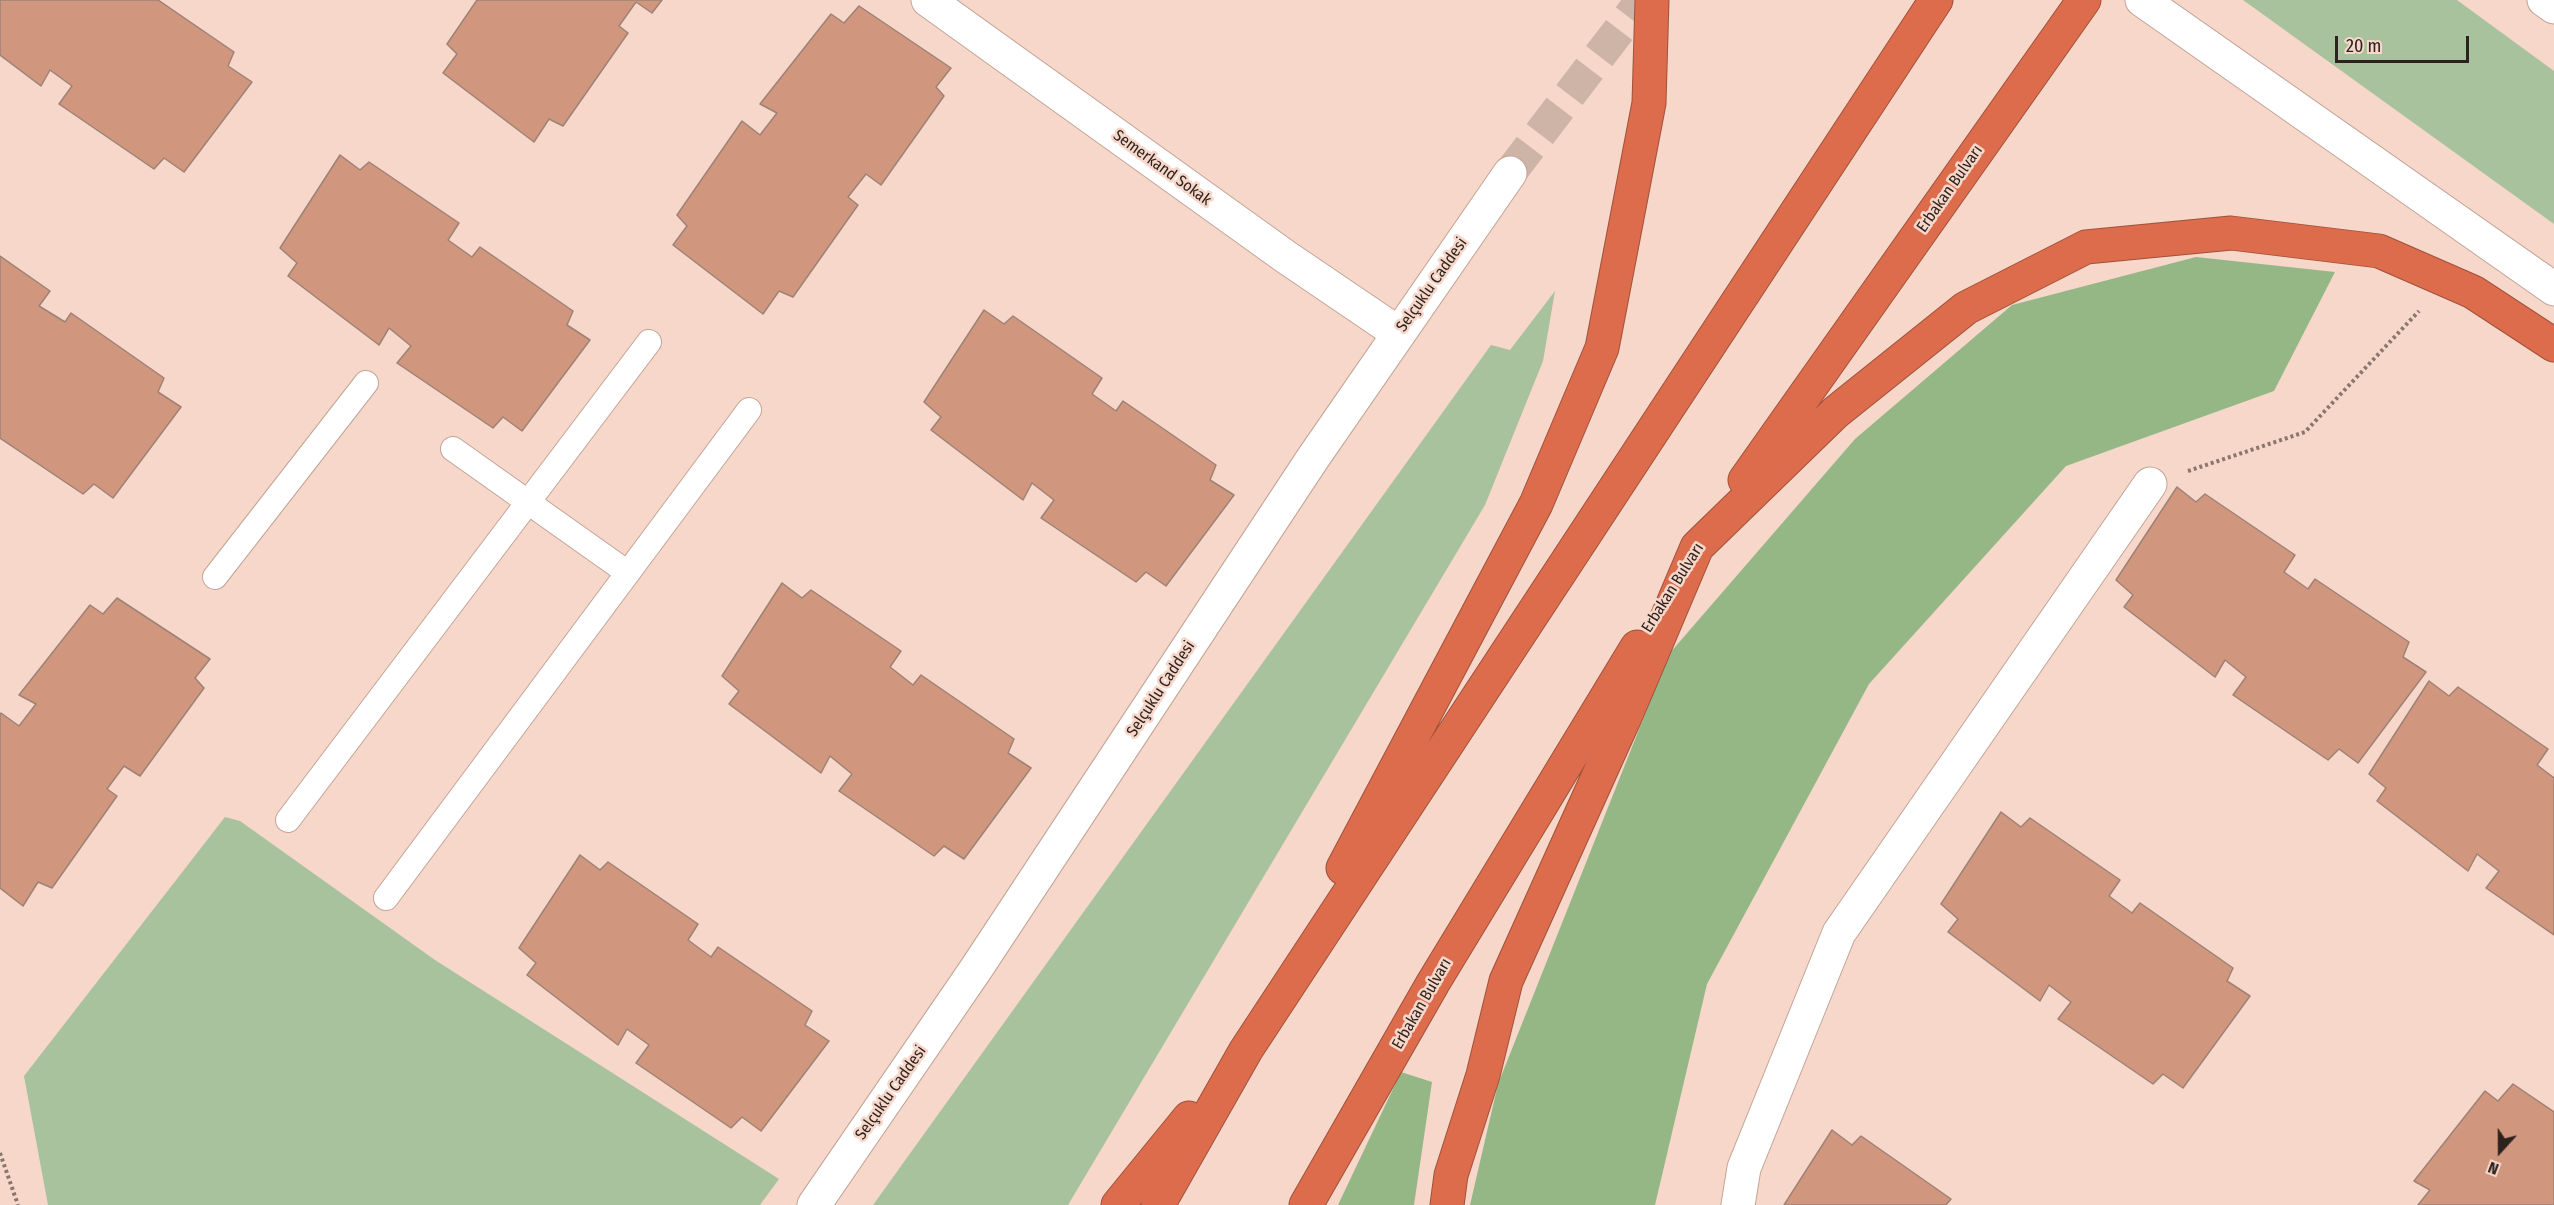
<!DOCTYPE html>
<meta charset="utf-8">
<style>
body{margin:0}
#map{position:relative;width:2554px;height:1205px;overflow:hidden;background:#f6d7c9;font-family:"Fira Sans Condensed",sans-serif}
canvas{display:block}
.north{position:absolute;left:2470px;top:1121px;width:60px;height:60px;-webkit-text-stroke:4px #f6d7c9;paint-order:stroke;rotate:201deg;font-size:16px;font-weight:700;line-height:24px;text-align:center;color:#2d221d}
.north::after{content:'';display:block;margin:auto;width:21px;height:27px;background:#2d221d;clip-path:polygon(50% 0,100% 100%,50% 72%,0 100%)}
.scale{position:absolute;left:2335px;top:36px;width:134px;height:27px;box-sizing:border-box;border:3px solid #2d221d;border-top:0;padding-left:8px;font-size:18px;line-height:21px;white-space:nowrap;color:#2d221d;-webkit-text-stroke:4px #f6d7c9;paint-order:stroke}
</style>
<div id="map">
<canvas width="2554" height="1205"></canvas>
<div class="north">N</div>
<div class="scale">20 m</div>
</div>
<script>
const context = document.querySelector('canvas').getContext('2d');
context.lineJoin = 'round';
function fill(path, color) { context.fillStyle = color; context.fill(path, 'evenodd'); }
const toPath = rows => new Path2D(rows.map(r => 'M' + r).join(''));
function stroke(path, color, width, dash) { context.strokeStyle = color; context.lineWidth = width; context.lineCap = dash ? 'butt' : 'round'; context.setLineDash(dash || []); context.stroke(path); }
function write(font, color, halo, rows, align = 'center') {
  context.font = font + ' "Fira Sans Condensed",sans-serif'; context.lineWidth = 5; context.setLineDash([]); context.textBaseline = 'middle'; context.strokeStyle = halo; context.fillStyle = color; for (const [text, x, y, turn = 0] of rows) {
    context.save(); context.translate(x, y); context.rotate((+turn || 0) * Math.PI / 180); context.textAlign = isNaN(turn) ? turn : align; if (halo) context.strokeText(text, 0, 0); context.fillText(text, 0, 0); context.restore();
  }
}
const green = toPath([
 [2243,0,2457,0,2554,71,2554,224],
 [1555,291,1543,361,1485,505,1068,1205,873,1205,1491,345,1510,350],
 [225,817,240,821,435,960,779,1179,760,1205,48,1205,24,1076]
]);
const forest = toPath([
 [2196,257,2335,272,2274,391,2066,466,1869,684,1707,984,1655,1205,1470,1205,1498,1084,1669,654,1855,439,2012,305],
 [1401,1072,1432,1082,1414,1205,1338,1205]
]);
const building = toPath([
 [0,0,158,0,234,52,228,66,252,82,184,172,164,158,154,169,59,104,72,86,50,70,41,86,0,55,0,0],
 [477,0,662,0,652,13,636,2,619,26,628,33,563,126,549,119,534,142,443,73,457,54,447,44,477,0],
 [859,6,951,68,936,87,944,96,881,185,866,174,848,197,858,205,793,297,779,291,763,314,673,245,687,226,677,215,742,121,760,135,777,113,760,104,831,14,844,23,859,6],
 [340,155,360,170,369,162,459,223,448,240,472,257,480,247,573,311,567,325,590,340,522,431,503,417,493,428,397,363,411,346,389,328,379,345,288,276,297,263,280,248,340,155],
 [0,256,50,291,39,306,65,322,71,313,164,378,158,392,181,407,113,498,94,484,83,494,0,438,0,256],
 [984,310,1004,324,1013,316,1102,378,1092,394,1116,411,1123,401,1216,465,1210,480,1234,495,1166,586,1146,572,1136,582,1041,518,1054,500,1032,483,1023,500,931,430,941,417,924,402,984,310],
 [2177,487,2196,502,2205,494,2295,555,2284,572,2308,589,2315,579,2409,642,2403,657,2426,672,2358,763,2339,749,2328,760,2233,695,2246,677,2225,660,2215,677,2124,607,2133,595,2116,580,2177,487],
 [782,583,802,598,811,590,901,651,890,667,913,685,921,675,1014,739,1008,753,1031,768,964,859,944,846,934,856,839,791,852,774,830,756,821,773,729,704,739,691,722,676,782,583],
 [117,598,210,659,195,678,204,688,140,776,124,766,107,789,117,796,52,888,38,882,23,906,0,888,0,715,1,713,19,726,36,704,19,695,90,605,103,614,117,598],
 [2429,681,2449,696,2458,687,2548,749,2537,765,2554,778,2554,935,2486,888,2499,871,2477,854,2468,871,2377,801,2386,788,2369,774,2429,681],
 [2001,812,2021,827,2030,818,2120,880,2109,896,2132,913,2140,903,2233,968,2227,981,2250,996,2183,1088,2163,1074,2153,1084,2058,1019,2071,1002,2049,985,2040,1001,1948,932,1958,919,1941,904,2001,812],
 [580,855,600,870,608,862,698,924,688,940,711,957,718,947,812,1011,805,1025,829,1041,761,1131,742,1117,731,1128,636,1063,649,1045,627,1029,618,1045,527,975,536,963,519,948,580,855],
 [2513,1084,2554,1112,2554,1205,2418,1205,2430,1190,2414,1181,2485,1091,2498,1101,2513,1084],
 [1832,1130,1852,1145,1861,1136,1951,1199,1946,1205,1784,1205,1832,1130]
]);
const secondaryTunnel = toPath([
 [1510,173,1642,0]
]);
const path = toPath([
 [2188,471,2305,432,2419,311],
 [0,1153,18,1205]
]);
const lane = toPath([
 [453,449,628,573],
 [215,577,366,383],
 [288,820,649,342],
 [386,898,749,410]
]);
const street = toPath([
 [2142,0,2554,289],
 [2544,0,2554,7],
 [814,1205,976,969,1313,458,1510,173],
 [1738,1205,1744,1168,1839,933,2150,484]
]);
const secondary = toPath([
 [928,0,1286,257,1398,333]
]);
const highway = toPath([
 [1745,480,2084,0],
 [1343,868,1536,504,1602,348,1649,103,1652,0],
 [1118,1205,1189,1118],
 [1158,1205,1246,1050,1936,0],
 [1306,1205,1433,983,1637,647],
 [1447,1205,1451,1175,1483,1075,1506,981,1625,717,1697,547,1836,412,1966,308,2086,247,2231,233,2379,251,2473,292,2554,345]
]);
const streetNames = [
 ["Semerkand Sokak",1162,168,36],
 ["Erbakan Bulvarı",1950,189,-55],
 ["Selçuklu Caddesi",1432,285,-55],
 ["Erbakan Bulvarı",1673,588,-58],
 ["Selçuklu Caddesi",1161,689,-57],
 ["Erbakan Bulvarı",1422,1004,-60],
 ["Selçuklu Caddesi",891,1093,-55]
];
fill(green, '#a8c29d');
fill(forest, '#95b786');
fill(building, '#d1977e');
stroke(building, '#9e8276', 1.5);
stroke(secondaryTunnel, '#ceb3a7', 33, [33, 16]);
stroke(lane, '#c1a497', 26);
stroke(street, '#c1a497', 35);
stroke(secondary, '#c1a497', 35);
stroke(highway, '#9f523c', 35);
stroke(path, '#8a766d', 4, [3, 3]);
stroke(lane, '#fff', 24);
stroke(street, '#fff', 33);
stroke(secondary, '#fff', 33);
stroke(highway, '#dc6c4c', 33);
write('16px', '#2d221d', '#f6d7c9', streetNames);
</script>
